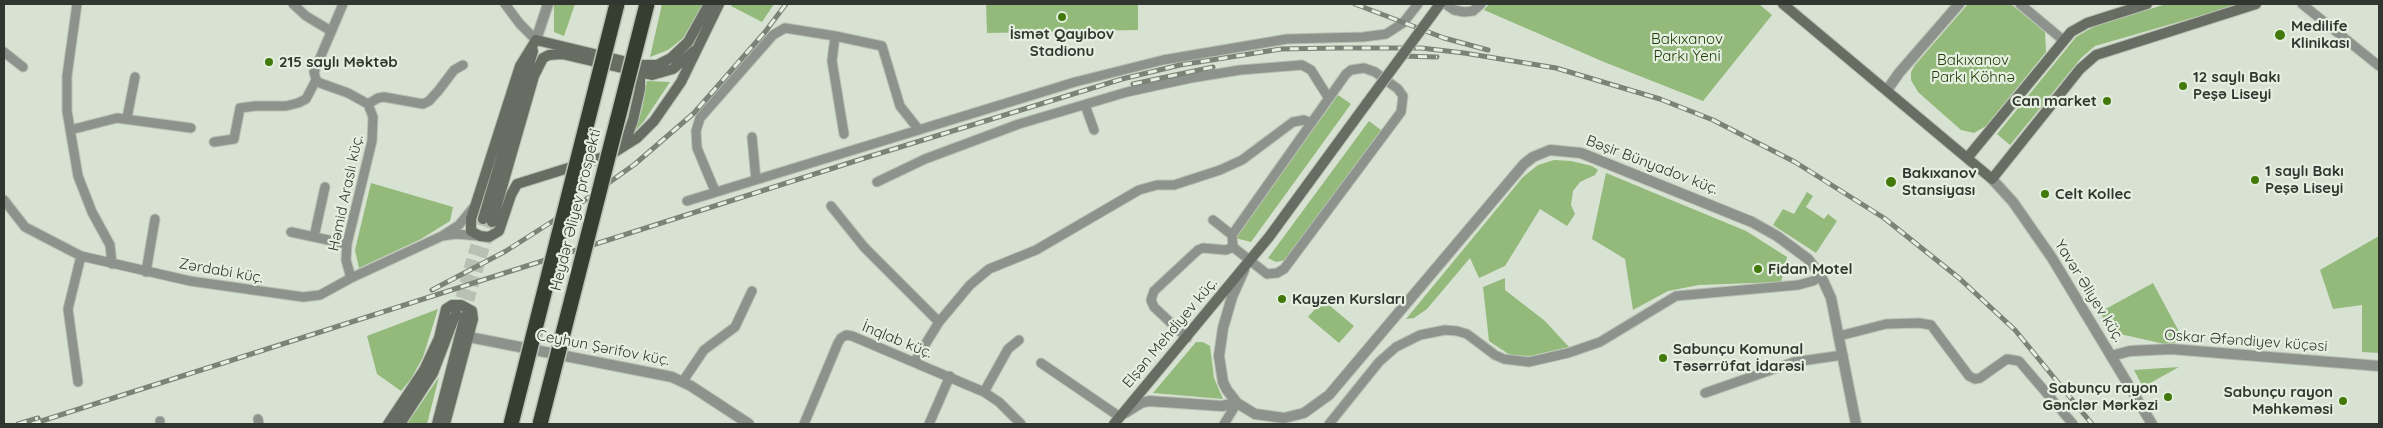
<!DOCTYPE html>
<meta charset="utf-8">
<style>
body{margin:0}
#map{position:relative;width:2383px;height:428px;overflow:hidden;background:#d8e2d3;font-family:Quicksand,sans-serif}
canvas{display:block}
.frame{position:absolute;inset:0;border:5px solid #323630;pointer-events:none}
</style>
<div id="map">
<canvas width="2383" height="428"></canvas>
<div class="frame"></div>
</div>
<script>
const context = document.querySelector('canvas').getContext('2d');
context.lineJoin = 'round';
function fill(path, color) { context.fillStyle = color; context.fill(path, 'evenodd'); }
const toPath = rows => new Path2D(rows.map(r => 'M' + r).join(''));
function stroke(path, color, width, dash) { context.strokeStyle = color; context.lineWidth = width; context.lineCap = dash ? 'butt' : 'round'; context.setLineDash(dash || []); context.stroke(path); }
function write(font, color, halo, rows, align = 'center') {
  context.font = font + ' Quicksand,sans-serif'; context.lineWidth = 4.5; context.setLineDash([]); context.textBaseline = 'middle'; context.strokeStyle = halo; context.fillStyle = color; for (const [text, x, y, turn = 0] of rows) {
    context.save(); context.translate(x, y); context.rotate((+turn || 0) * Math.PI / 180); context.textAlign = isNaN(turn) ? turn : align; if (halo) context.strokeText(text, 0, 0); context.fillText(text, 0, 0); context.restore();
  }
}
const green = toPath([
 [554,4,575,4,564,36,554,32],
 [662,4,703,4,683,38,668,50,650,57],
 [732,4,774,4,762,22,731,6],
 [986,4,1138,4,1138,30,987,33],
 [1489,4,1759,4,1772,15,1703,101,1604,62,1484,10],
 [1968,4,2011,4,2045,32,2046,52,1986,126,1974,133,1961,130,1918,92,1911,80,1911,72,1915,65],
 [2166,4,2241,4,2095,46,2081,58,2010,145,1997,134,2076,37,2095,26],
 [647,81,670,82,644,121,635,131,642,109],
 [1338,95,1351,104,1251,242,1235,238],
 [1369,121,1381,130,1286,260,1276,262,1268,258],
 [1554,160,1571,161,1592,166,1598,170,1595,175,1580,182,1573,191,1571,205,1575,214,1567,226,1540,209,1505,266,1479,278,1470,258,1427,309,1414,318,1406,319,1523,177,1538,165],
 [1606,173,1746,231,1787,257,1781,282,1699,285,1668,291,1633,310,1625,259,1592,239],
 [371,183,453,207,450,221,421,239,359,268,355,250],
 [1807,192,1813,196,1806,207,1824,219,1828,214,1837,221,1816,253,1773,225,1783,209,1794,214],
 [2379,236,2379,353,2362,352,2362,305,2333,309,2320,270],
 [1505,278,1505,290,1545,321,1569,347,1530,356,1510,355,1489,341,1483,287],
 [2153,283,2183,339,2169,345,2111,332,2100,312],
 [1323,300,1354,326,1339,343,1308,317],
 [438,309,423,357,411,379,401,391,377,374,367,336],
 [1196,342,1203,342,1210,346,1214,378,1223,399,1153,393],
 [2179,367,2143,387,2134,370],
 [439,377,427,424,407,424]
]);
const secondaryTunnel = toPath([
 [456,312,483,219],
 [465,315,492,222]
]);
const minor = toPath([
 [77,4,67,76,67,111,78,176,92,212,110,245,112,264],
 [293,4,306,16,331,31],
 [343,4,314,72,316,80,320,83,348,93,368,104,373,117,372,141,347,244,346,260,351,278],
 [505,4,520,24,536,40],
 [1445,4,1454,10,1464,12,1473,11,1481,4],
 [2020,4,2063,40],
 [2302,4,2379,66],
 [835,36,832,61,844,134],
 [4,52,23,67],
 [1364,68,1375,72,1398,89,1403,96,1401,112,1284,269,1277,273,1267,274,1233,247,1232,235,1346,74,1351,70,1364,68],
 [368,104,378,98,384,97,423,104,429,101,439,90,454,70,463,65],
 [1085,105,1094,130],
 [127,118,135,77],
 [70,130,117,118,191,128],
 [752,137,756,180],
 [214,142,234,139,240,108,255,106,286,106,298,103,306,99,316,80],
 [877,182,925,159,1019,124,1127,92,1191,78,1240,70,1302,65,1311,70,1328,97],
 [715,191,697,148,696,131,700,118,773,35,785,28,835,36,882,46,900,106,919,130],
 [4,200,25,227,81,256,190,281,303,297,320,295,351,278,442,236],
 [687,201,1075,82,1163,60,1287,39,1363,37,1386,34,1403,23,1418,4],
 [831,206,864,247,939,322],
 [473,208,459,225,442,236,456,234,480,236],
 [1213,220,1232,235],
 [291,232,347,244],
 [314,237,325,187],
 [146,272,155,219],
 [1839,336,1886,324,1919,323,1931,325,1969,376,1975,379,1980,378,2007,359,2019,361,2073,424],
 [1187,338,1154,307,1151,300,1154,291,1198,250,1203,248,1226,250,1233,247],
 [915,361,939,322,970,285,989,269,1036,250,1139,190,1157,185,1174,185,1220,170,1242,160,1293,122,1304,120,1311,123],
 [1041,363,1120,417],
 [683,381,704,350,735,327,752,291],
 [78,382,68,309,81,256],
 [984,392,1008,349,1019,340],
 [1705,393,1794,362,1843,355],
 [258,419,259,424],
 [160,424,160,421],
 [804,424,838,343,841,338,846,335,852,336,984,392,999,402,1021,424],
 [929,424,950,376],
 [1224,424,1237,403],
 [1329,424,1379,362,1396,347,1420,335,1445,330,1457,331,1467,334,1495,355,1504,359,1529,362,1568,353,1600,342,1676,296,1798,285,1813,281,1821,276]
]);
const tertiary = toPath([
 [536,40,548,4],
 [1887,90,1899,73,1959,4],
 [1992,179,2013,202,2052,258,2152,424],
 [1244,270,1232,297,1223,328,1219,356,1223,382,1227,390,1237,403,1255,414,1284,418,1304,413,1329,395,1524,164,1533,157,1550,150,1581,153,1752,222,1777,236,1808,259,1821,276,1831,298,1856,424],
 [469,337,672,377,691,386,749,424],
 [2111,356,2130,351,2171,349,2379,366],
 [1125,413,1141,403,1149,401,1222,406,1237,403]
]);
const secondary = toPath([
 [1783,4,1992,179,2080,69,2096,55,2256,4],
 [536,40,520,66,471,219,471,231,480,236,489,237,499,231,511,195,517,184,610,155,637,138,654,121,681,82,719,4],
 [536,40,640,65,657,65,671,58,688,42,709,4],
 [619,148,627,137,633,120,640,89,640,78,635,68],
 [1968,157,2071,32,2087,23,2147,4],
 [483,219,533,51],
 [492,222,534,76,543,58,549,55,562,54,652,75,673,69,694,51],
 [388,424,424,370,439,338,446,309,452,305,461,305,472,311,473,319,445,424],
 [400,424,433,373,456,313],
 [437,424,465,316],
 [1114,424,1269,237,1367,103]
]);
const rail = toPath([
 [1355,4,1444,38,1488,50],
 [1400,56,1437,57],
 [1133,84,1213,67],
 [432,290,506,251,578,205,635,164,694,113,765,32,786,4],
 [18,424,38,418],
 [32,424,871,156,1122,79,1180,65,1281,49,1337,48,1421,48,1464,53,1556,68,1660,99,1713,120,1750,139,1795,162,1884,218,1959,278,2015,330,2092,424]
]);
const secondaryBridge = toPath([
 [1367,103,1440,4]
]);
const motorwayBridge = toPath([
 [511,424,617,4],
 [540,424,647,4]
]);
const markers = [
 [1062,17,5,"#42790a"],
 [2280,35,6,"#42790a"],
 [269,62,5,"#42790a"],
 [2183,86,5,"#42790a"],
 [2107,101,5,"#42790a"],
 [2255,180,5,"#42790a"],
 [1891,182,6,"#42790a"],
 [2045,194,5,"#42790a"],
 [1758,269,5,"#42790a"],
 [1282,299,5,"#42790a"],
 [1663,358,5,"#42790a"],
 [2168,397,5,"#42790a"],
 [2343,401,5,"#42790a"]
];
const poiNames = [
 ["Medilife",2291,26],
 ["Klinikası",2291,43],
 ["İsmət Qayıbov",1062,34,"center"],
 ["Stadionu",1062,51,"center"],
 ["215 saylı Məktəb",279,62],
 ["12 saylı Bakı",2193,77],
 ["Peşə Liseyi",2193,94],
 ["Can market",2097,101,"right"],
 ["1 saylı Bakı",2265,171],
 ["Peşə Liseyi",2265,188],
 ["Bakıxanov",1902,173],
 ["Stansiyası",1902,190],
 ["Celt Kollec",2055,194],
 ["Fidan Motel",1768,269],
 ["Kayzen Kursları",1292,299],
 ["Sabunçu Komunal",1673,349],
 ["Təsərrüfat İdarəsi",1673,366],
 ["Sabunçu rayon",2158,388,"right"],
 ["Gənclər Mərkəzi",2158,405,"right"],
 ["Sabunçu rayon",2333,392,"right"],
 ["Məhkəməsi",2333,409,"right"]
];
const parkNames = [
 ["Bakıxanov",1687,39],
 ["Parkı Yeni",1687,56],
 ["Bakıxanov",1973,60],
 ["Parkı Köhnə",1973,77]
];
const streetNames = [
 ["Bəşir Bünyadov küç.",1652,165,21],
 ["Həmid Araslı küç.",346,193,-78],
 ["Heydər Əliyev prospekti",576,210,-76],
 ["Zərdabi küç.",221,271,10],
 ["Yavər Əliyev küç.",2089,291,58],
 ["Elşən Mehdiyev küç.",1170,333,-50],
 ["İnqlab küç.",897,340,22],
 ["Oskar Əfəndiyev küçəsi",2246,341,4],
 ["Ceyhun Şərifov küç.",603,348,11]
];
fill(green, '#93b97b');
stroke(secondaryTunnel, '#b7c0b2', 10, [10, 5]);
stroke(minor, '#b7c0b2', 11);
stroke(tertiary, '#b7c0b2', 12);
stroke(secondary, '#b7c0b2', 12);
stroke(minor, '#8e928c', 9);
stroke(tertiary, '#8e928c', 10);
stroke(secondary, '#686d64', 10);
stroke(rail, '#7b8278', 5);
stroke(rail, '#e5efe0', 3, [9]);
stroke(secondaryBridge, '#b7c0b2', 12, []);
stroke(motorwayBridge, '#b7c0b2', 18, []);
stroke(secondaryBridge, '#686d64', 10);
stroke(motorwayBridge, '#363e32', 15);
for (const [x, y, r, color] of markers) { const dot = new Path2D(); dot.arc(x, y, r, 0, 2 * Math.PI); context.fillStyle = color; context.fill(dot); stroke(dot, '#e5efe0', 2); }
write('bold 15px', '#323630', '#e5efe0', poiNames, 'left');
write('15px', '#213e07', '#e5efe0', parkNames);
write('15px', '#323630', '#e5efe0', streetNames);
</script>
